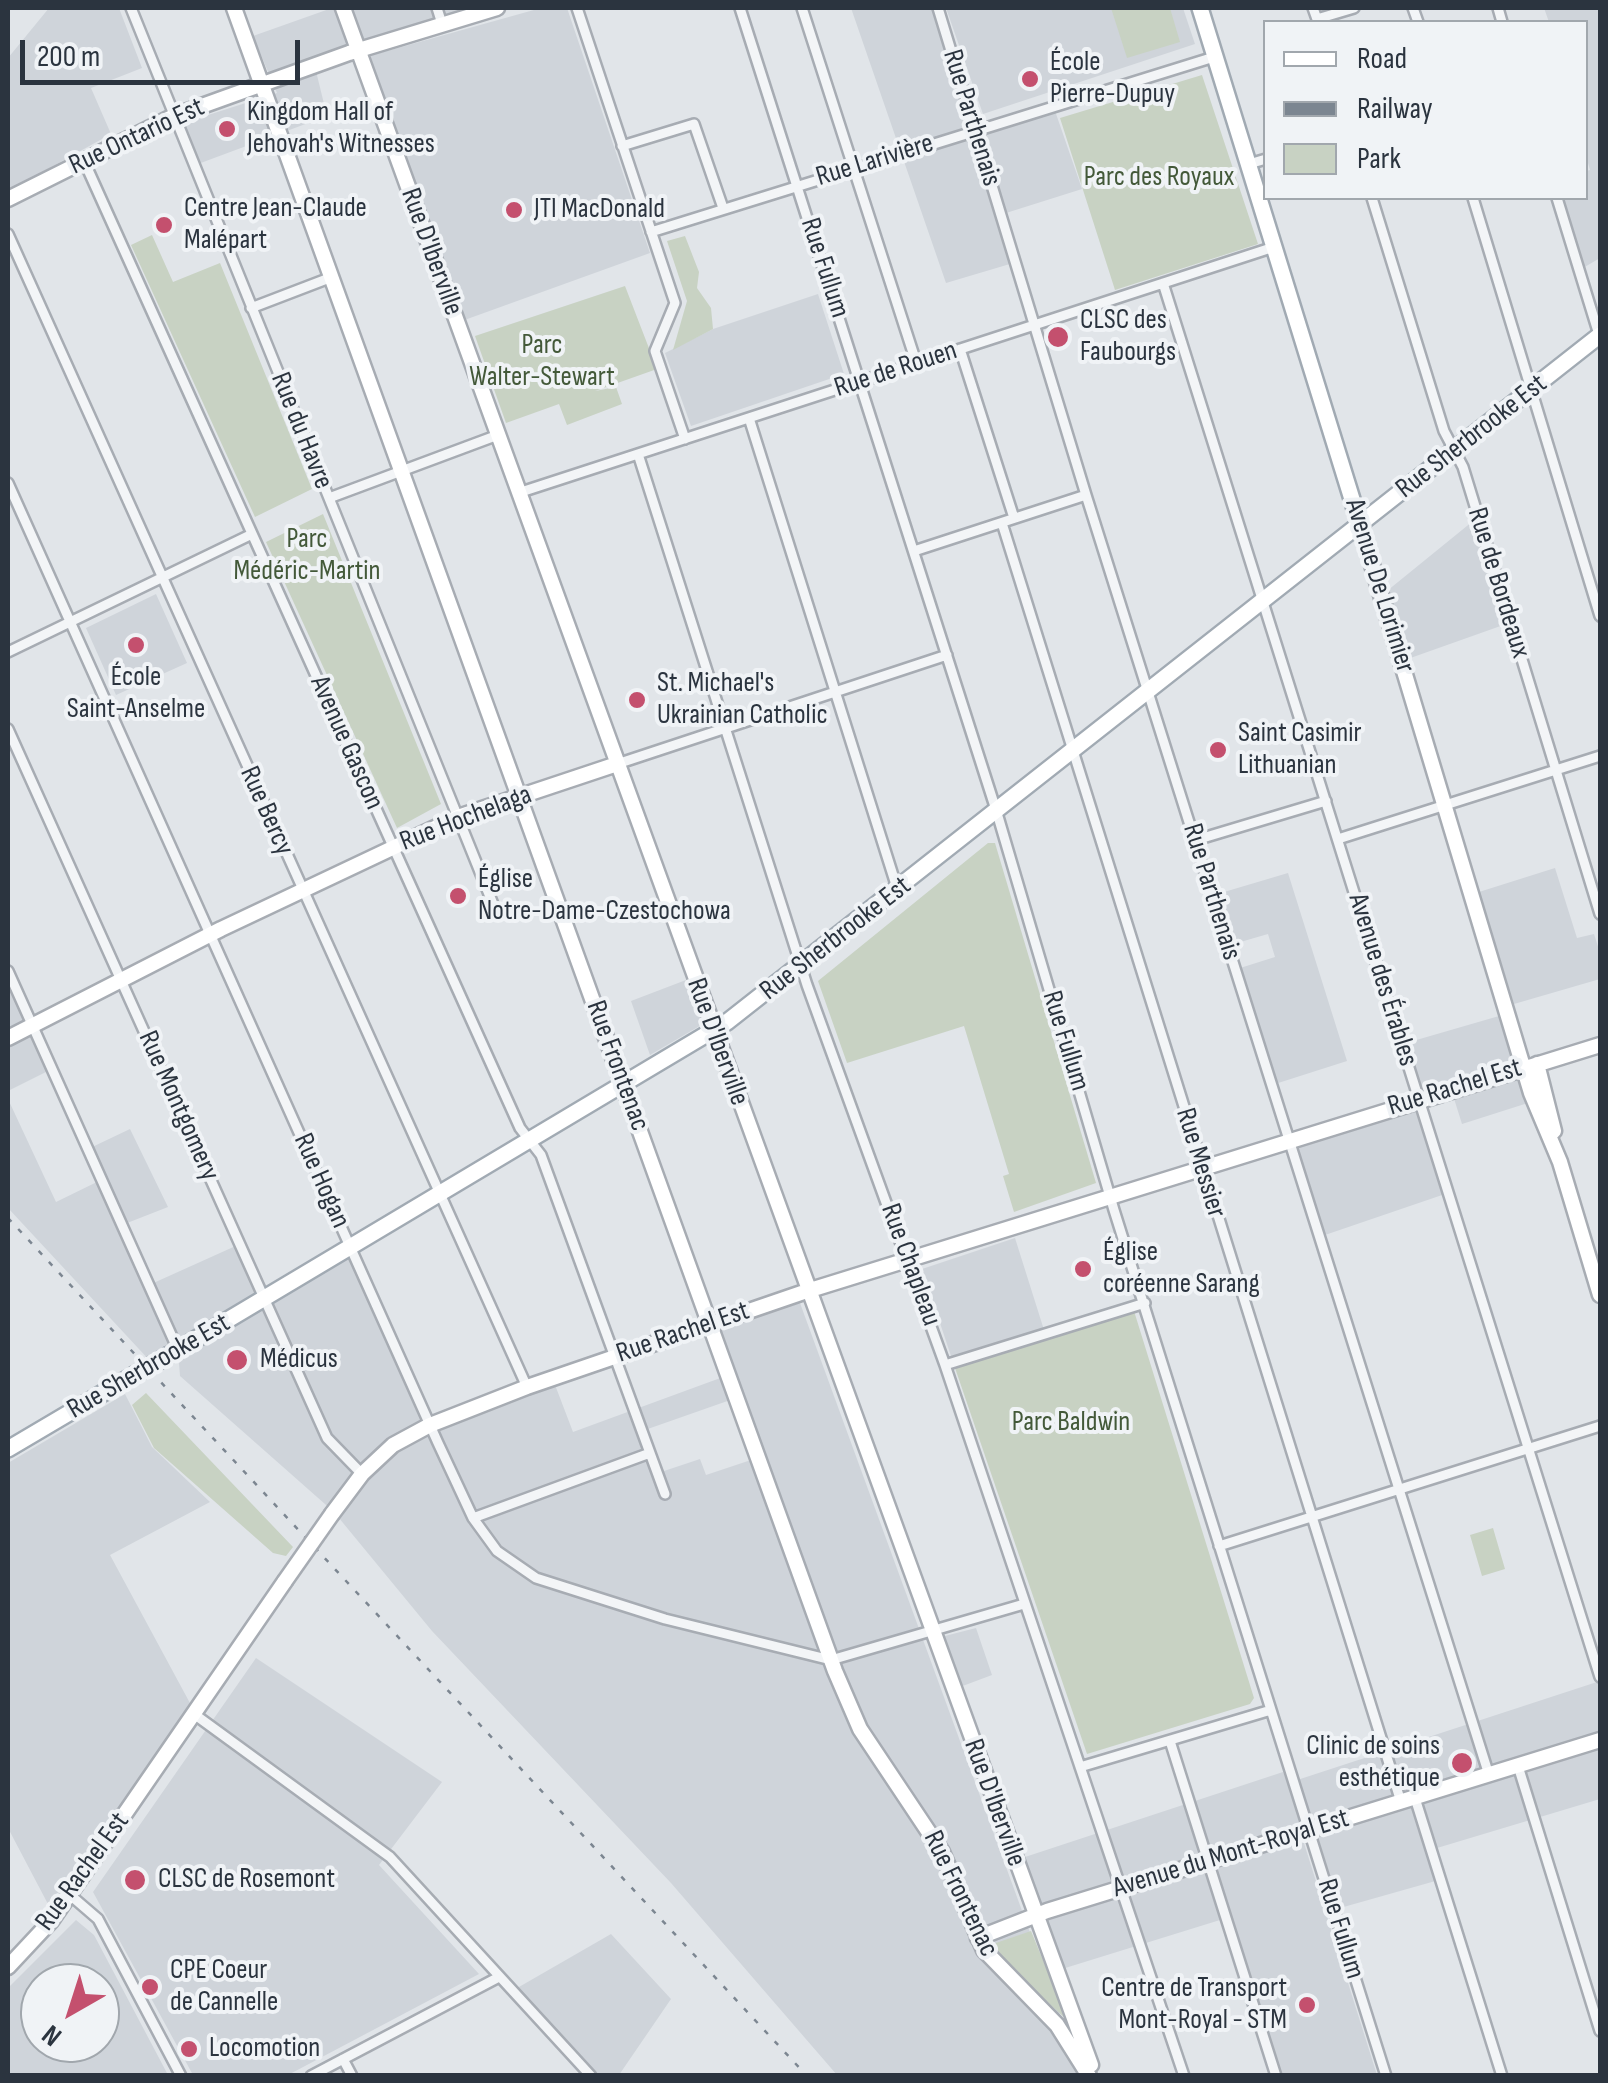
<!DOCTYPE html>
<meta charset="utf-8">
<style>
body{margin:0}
#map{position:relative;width:1608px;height:2083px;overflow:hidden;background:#e1e5e9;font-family:"Sofia Sans Condensed",sans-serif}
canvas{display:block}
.frame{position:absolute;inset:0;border:10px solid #2b343f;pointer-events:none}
.legend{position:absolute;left:1263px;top:20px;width:325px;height:180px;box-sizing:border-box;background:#f0f3f6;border:2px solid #a1a7ad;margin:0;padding:12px 18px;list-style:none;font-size:30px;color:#2b343f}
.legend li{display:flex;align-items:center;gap:20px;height:50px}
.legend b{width:50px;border:2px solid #a1a7ad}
.north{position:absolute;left:20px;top:1963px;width:100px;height:100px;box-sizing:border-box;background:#f0f3f6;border:2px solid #a1a7ad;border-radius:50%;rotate:219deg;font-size:28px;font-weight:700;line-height:40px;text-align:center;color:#2b343f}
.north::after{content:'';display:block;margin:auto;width:35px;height:45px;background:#c4506e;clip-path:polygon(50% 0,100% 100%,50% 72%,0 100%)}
.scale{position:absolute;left:20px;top:40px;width:280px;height:45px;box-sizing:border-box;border:5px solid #2b343f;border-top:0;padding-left:12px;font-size:30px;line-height:35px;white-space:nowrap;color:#2b343f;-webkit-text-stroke:8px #f0f3f6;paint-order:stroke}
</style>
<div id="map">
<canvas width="1608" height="2083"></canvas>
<div class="frame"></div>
<ul class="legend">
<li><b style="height:12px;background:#fff"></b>Road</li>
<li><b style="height:12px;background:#7c8691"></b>Railway</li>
<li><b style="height:28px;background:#c8d2c3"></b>Park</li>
</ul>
<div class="north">N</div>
<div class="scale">200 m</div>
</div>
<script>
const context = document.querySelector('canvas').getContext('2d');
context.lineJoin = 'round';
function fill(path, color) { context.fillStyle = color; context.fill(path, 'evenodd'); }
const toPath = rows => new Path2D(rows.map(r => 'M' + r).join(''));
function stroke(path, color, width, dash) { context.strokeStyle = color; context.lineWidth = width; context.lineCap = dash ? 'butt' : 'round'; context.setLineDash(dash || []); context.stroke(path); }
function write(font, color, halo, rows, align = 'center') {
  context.font = font + ' "Sofia Sans Condensed",sans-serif'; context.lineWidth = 8; context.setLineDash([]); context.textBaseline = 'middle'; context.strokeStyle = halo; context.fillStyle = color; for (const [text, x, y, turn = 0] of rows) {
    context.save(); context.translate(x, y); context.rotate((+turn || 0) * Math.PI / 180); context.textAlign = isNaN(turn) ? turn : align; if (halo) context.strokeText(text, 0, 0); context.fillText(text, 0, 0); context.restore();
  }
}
const built = toPath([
 [49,8,119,8,142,68,91,88,111,134,8,191,8,58],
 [332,8,489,8,314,63,327,116,198,164,183,123,277,93,253,36],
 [541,8,567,8,650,253,459,322,369,56],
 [851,8,933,8,973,134,1054,108,1082,189,1006,213,1020,261,946,283],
 [946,8,1183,8,1195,44,983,114],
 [1544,8,1600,8,1600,258,1583,268,1561,198,1586,198,1586,171,1590,170,1586,156,1586,22,1549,22],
 [818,294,844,374,691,426,665,353,713,329],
 [1478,517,1509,623,1402,661,1382,595],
 [156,594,187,663,116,695,86,628],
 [1555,868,1577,938,1594,934,1600,953,1600,979,1514,1004,1479,892],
 [1288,873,1347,1061,1275,1084,1237,969,1275,957,1268,934,1230,945,1214,895],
 [8,976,48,1071,8,1091],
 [686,980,703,1024,650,1055,631,1001],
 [1506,1014,1531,1102,1462,1124,1451,1089,1422,1096,1406,1043],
 [1419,1098,1448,1193,1325,1235,1290,1139],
 [8,1099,56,1202,101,1180,88,1149,130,1129,168,1207,122,1225,174,1349,151,1362,8,1208],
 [1015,1238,1044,1330,952,1359,922,1269],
 [240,1244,264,1300,351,1250,430,1424,552,1377,573,1432,734,1373,718,1329,800,1303,1082,2075,837,2075,671,1883,432,1631,334,1512,180,1376,178,1350,149,1285],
 [736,1398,757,1458,706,1475,700,1459,658,1473,642,1431],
 [125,1394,152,1447,210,1502,110,1555,191,1705,49,1906,8,1828,8,1463],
 [976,1628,992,1675,960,1687,941,1637],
 [256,1658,442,1782,379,1865,479,1974,288,2075,193,2075,93,1892],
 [1600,1681,1600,1799,1437,1848,1446,1878,1340,1908,1313,1822,1200,1856,1220,1920,1062,1969,1022,1858,1283,1772,1288,1783],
 [1303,1840,1377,2075,1282,2075,1216,1867],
 [76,1920,94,1935,168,2075,8,2075,8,1988],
 [40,1983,100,1983,100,2043,40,2043],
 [611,1934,671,1999,619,2075,591,2075,512,1991]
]);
const green = toPath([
 [1111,8,1170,8,1180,42,1127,58],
 [1202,75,1258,244,1115,290,1060,118],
 [152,235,173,282,220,263,312,489,255,517,131,245],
 [685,236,699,272,697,288,711,308,713,329,673,350,687,301,667,241],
 [625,286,657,369,595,391,616,387,622,404,567,425,559,404,506,423,475,336],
 [323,514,441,804,397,828,266,542],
 [988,843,995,843,1096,1183,1014,1212,1003,1176,1009,1174,964,1026,847,1063,818,981],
 [1134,1311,1254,1698,1250,1704,1087,1754,954,1365],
 [146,1393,293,1547,286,1556,273,1553,154,1448,132,1405],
 [1493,1528,1505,1569,1482,1576,1470,1535],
 [1031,1931,1068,2021,1015,1972,993,1944]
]);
const street = toPath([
 [131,8,495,909],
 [437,8,442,24],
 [577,8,675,303,655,351,685,439],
 [740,8,997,813,1114,1210,1386,2076],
 [802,8,916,362],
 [938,8,1086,495,1489,1775],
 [1313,8,1318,22],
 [1413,8,1418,22],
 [1498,8,1502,22],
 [1317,19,1354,8],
 [622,146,694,124,723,208],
 [84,161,520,1128,541,1155,665,1494],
 [1249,164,1266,159],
 [1372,198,1444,431,1463,467,1600,914],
 [1473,198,1600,616],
 [1557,198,1600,338],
 [651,232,1214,57],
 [8,234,527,1387],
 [1163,283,1600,1677],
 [251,308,332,277],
 [960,349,1014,518],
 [749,418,897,888],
 [638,454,807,985,945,1365,1184,2076],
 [8,483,438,1443,473,1518,497,1551,536,1578,665,1619,831,1660,1024,1604],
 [518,493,1274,247],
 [329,498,498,435],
 [1002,523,1401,1802],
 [914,551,1086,495],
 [8,652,250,535],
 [8,729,327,1438,362,1474],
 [617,764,947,655],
 [1338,839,1600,756],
 [1196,840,1326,801],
 [8,971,178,1350],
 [945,1365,1145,1303],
 [473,1518,650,1453],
 [1219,1546,1600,1426],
 [194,1714,390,1857,591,2076],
 [1170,1741,1276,2076],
 [1518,1766,1600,2031],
 [1080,1767,1271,1710],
 [1415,1798,1502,2076],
 [69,1894,98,1919,181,2076],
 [343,2059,352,2076],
 [311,2076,499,1977]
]);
const secondary = toPath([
 [234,8,835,1671,860,1729,942,1852,984,1950,1057,2025,1089,2076],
 [343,8,1091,2065],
 [8,199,174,116,349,53,497,8],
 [1360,525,1531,1093,1560,1162,1600,1295],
 [8,1038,221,929,458,817,617,764],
 [1537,1064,1554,1131],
 [332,1514,362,1474,393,1445,430,1425,527,1387,807,1291,1600,1045],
 [978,1938,1047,1911,1600,1740],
 [8,1967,51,1921,285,1581]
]);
const primary = toPath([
 [1200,8,1360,525],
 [169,1355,727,1022,1600,335],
 [8,1449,96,1397]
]);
const rail = toPath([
 [8,1218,807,2076]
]);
const secondaryBridge = toPath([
 [285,1581,332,1514]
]);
const primaryBridge = toPath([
 [96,1397,169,1355]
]);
const markers = [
 [1030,79,10,"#c4506e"],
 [227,129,10,"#c4506e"],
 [514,210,10,"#c4506e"],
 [164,225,10,"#c4506e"],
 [1058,337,12,"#c4506e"],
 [136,645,10,"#c4506e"],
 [637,700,10,"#c4506e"],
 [1218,750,10,"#c4506e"],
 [458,896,10,"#c4506e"],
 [1083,1269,10,"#c4506e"],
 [237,1360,12,"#c4506e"],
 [1462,1763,12,"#c4506e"],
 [135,1880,12,"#c4506e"],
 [150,1987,10,"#c4506e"],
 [1307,2005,10,"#c4506e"],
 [189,2049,10,"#c4506e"]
];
const poiNames = [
 ["École",1050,63],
 ["Pierre-Dupuy",1050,95],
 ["Kingdom Hall of",247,113],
 ["Jehovah's Witnesses",247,145],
 ["Centre Jean-Claude",184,209],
 ["Malépart",184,241],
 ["JTI MacDonald",534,210],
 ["CLSC des",1080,321],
 ["Faubourgs",1080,353],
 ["École",136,678,"center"],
 ["Saint-Anselme",136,710,"center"],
 ["St. Michael's",657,684],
 ["Ukrainian Catholic",657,716],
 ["Saint Casimir",1238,734],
 ["Lithuanian",1238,766],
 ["Église",478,880],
 ["Notre-Dame-Czestochowa",478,912],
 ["Église",1103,1253],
 ["coréenne Sarang",1103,1285],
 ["Médicus",260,1360],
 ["Clinic de soins",1440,1747,"right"],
 ["esthétique",1440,1779,"right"],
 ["CLSC de Rosemont",158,1880],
 ["CPE Coeur",170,1971],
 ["de Cannelle",170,2003],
 ["Centre de Transport",1287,1989,"right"],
 ["Mont-Royal - STM",1287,2021,"right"],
 ["Locomotion",209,2049]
];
const streetNames = [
 ["Rue Parthenais",971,118,73],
 ["Rue Ontario Est",137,137,-25],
 ["Rue Larivière",875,161,-17],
 ["Rue D'Iberville",431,252,70],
 ["Rue Fullum",824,268,72],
 ["Rue de Rouen",896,370,-18],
 ["Rue du Havre",301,431,68],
 ["Rue Sherbrooke Est",1472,437,-38],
 ["Rue de Bordeaux",1498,583,73],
 ["Avenue De Lorimier",1379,586,73],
 ["Avenue Gascon",346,743,66],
 ["Rue Bercy",266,811,66],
 ["Rue Hochelaga",466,819,-21],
 ["Rue Parthenais",1211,892,73],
 ["Rue Sherbrooke Est",836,939,-38],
 ["Avenue des Érables",1382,980,73],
 ["Rue Fullum",1065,1041,73],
 ["Rue D'Iberville",717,1042,70],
 ["Rue Frontenac",617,1066,70],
 ["Rue Rachel Est",1455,1088,-17],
 ["Rue Montgomery",178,1106,66],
 ["Rue Messier",1200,1163,73],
 ["Rue Hogan",321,1181,66],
 ["Rue Chapleau",910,1265,70],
 ["Rue Rachel Est",683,1333,-19],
 ["Rue Sherbrooke Est",149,1367,-30],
 ["Rue D'Iberville",994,1803,70],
 ["Avenue du Mont-Royal Est",1231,1854,-17],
 ["Rue Rachel Est",83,1872,-54],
 ["Rue Frontenac",960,1894,64],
 ["Rue Fullum",1340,1929,73]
];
const parkNames = [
 ["Parc des Royaux",1159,178],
 ["Parc",542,346],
 ["Walter-Stewart",542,378],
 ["Parc",307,540],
 ["Médéric-Martin",307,572],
 ["Parc Baldwin",1071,1423]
];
fill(built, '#cfd4da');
fill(green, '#c8d2c3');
stroke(street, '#a7acb3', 14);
stroke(secondary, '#a7acb3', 19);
stroke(primary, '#a1aab3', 20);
stroke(street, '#f3f5f7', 9);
stroke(secondary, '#fff', 14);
stroke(primary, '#fff', 15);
stroke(rail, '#7c8691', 2.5, [5, 10]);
stroke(secondaryBridge, '#a7acb3', 19, []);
stroke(primaryBridge, '#a1aab3', 20, []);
stroke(secondaryBridge, '#fff', 14);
stroke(primaryBridge, '#fff', 15);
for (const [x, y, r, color] of markers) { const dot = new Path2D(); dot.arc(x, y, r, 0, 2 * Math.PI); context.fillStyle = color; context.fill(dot); stroke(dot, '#f0f3f6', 4); }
write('28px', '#2b343f', '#f0f3f6', poiNames, 'left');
write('28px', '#2b343f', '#f0f3f6', streetNames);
write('28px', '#435939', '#f0f3f6', parkNames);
</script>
